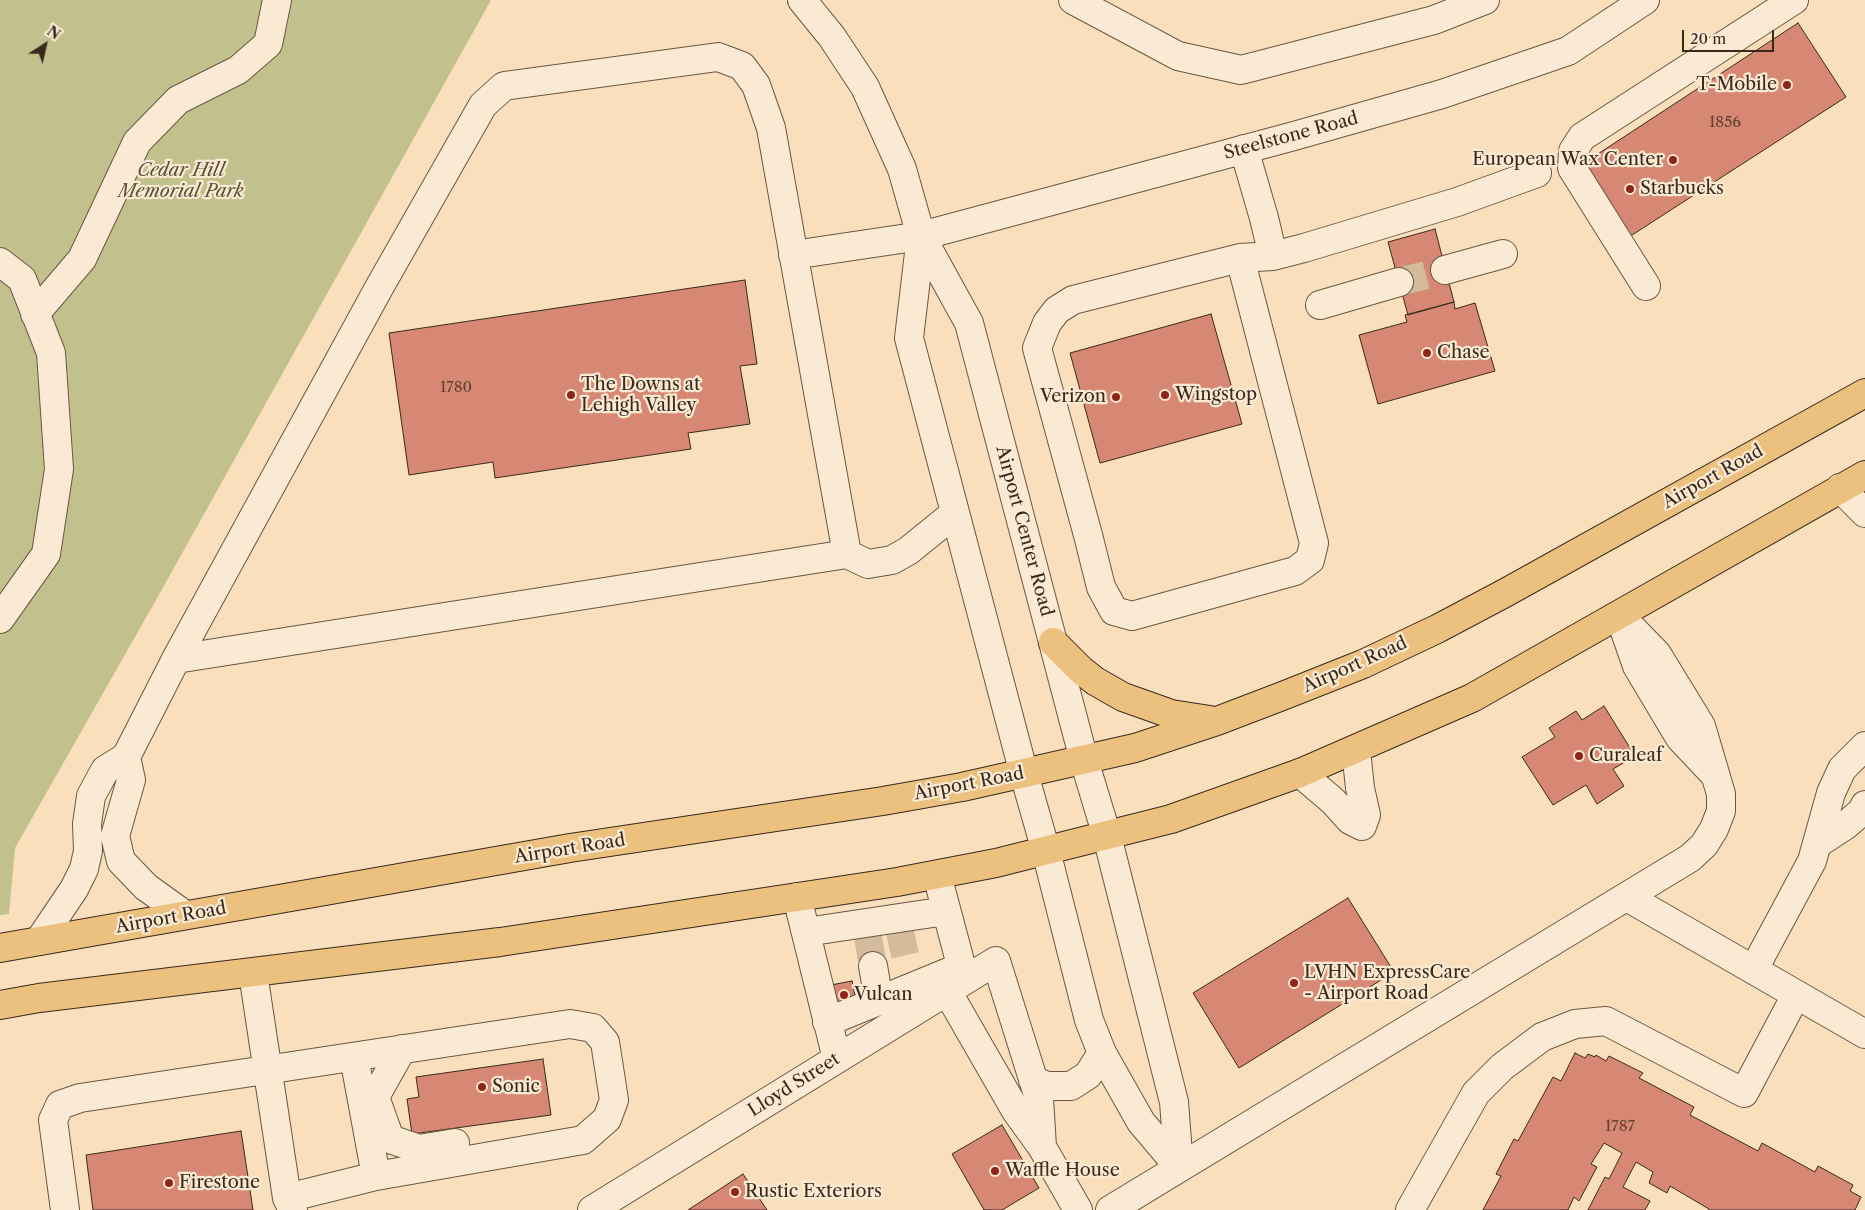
<!DOCTYPE html>
<style>
body{margin:0}
#map{position:relative;width:1865px;height:1210px;overflow:hidden;background:#f9dfbb;font-family:"Libre Caslon Text",serif}
canvas{display:block}
.north{position:absolute;left:20px;top:20px;width:50px;height:50px;-webkit-text-stroke:4px #fbead3;paint-order:stroke;rotate:35deg;font-size:14px;font-weight:700;line-height:20px;text-align:center;color:#392a1c}
.north::after{content:'';display:block;margin:auto;width:18px;height:22px;background:#392a1c;clip-path:polygon(50% 0,100% 100%,50% 72%,0 100%)}
.scale{position:absolute;left:1682px;top:30px;width:92px;height:22px;box-sizing:border-box;border:2px solid #392a1c;border-top:0;padding-left:6px;font-size:15px;line-height:18px;white-space:nowrap;color:#392a1c;-webkit-text-stroke:4px #fbead3;paint-order:stroke}
</style>
<div id="map">
<canvas width="1865" height="1210"></canvas>
<div class="north">N</div>
<div class="scale">20 m</div>
</div>
<script>
const context = document.querySelector('canvas').getContext('2d');
context.lineJoin = 'round';
function fill(path, color) { context.fillStyle = color; context.fill(path, 'evenodd'); }
const toPath = rows => new Path2D(rows.map(r => 'M' + r).join(''));
function stroke(path, color, width, dash) { context.strokeStyle = color; context.lineWidth = width; context.lineCap = dash ? 'butt' : 'round'; context.setLineDash(dash || []); context.stroke(path); }
function write(font, color, halo, rows, align = 'center') {
  context.font = font + ' "Libre Caslon Text",serif'; context.lineWidth = 4.5; context.setLineDash([]); context.textBaseline = 'middle'; context.strokeStyle = halo; context.fillStyle = color; for (const [text, x, y, turn = 0] of rows) {
    context.save(); context.translate(x, y); context.rotate((+turn || 0) * Math.PI / 180); context.textAlign = isNaN(turn) ? turn : align; if (halo) context.strokeText(text, 0, 0); context.fillText(text, 0, 0); context.restore();
  }
}
const green = toPath([
 [0,0,491,0,156,600,15,848,9,914,0,915]
]);
const building = toPath([
 [1798,23,1846,97,1629,237,1581,165,1798,23],
 [1435,229,1454,302,1408,315,1388,242,1435,229],
 [745,280,757,364,740,366,750,424,688,433,691,449,495,478,493,462,409,475,389,333,745,280],
 [1454,302,1455,309,1475,303,1495,371,1378,404,1359,335,1407,322,1405,315,1454,302],
 [1211,314,1242,424,1100,463,1070,353,1211,314],
 [1604,706,1635,756,1613,769,1624,786,1597,804,1586,785,1553,805,1522,757,1555,737,1549,728,1576,711,1582,720,1604,706],
 [1348,898,1394,972,1239,1068,1193,993,1348,898],
 [852,981,857,1005,837,1013,831,985,852,981],
 [1575,1053,1585,1058,1588,1054,1595,1057,1596,1055,1606,1061,1609,1056,1643,1073,1639,1078,1694,1107,1690,1115,1758,1151,1762,1143,1815,1172,1818,1166,1853,1185,1850,1191,1861,1197,1855,1210,1709,1210,1709,1209,1670,1186,1667,1193,1649,1183,1653,1172,1636,1162,1623,1187,1650,1201,1645,1210,1588,1210,1605,1177,1609,1179,1622,1153,1604,1143,1591,1164,1597,1167,1579,1201,1574,1197,1568,1210,1483,1210,1501,1176,1496,1174,1514,1139,1518,1141,1553,1077,1561,1081,1575,1053],
 [543,1059,551,1115,412,1134,407,1099,419,1097,416,1077,543,1059],
 [1002,1125,1039,1188,1002,1210,984,1210,952,1154,1002,1125],
 [241,1131,253,1210,93,1210,86,1155,241,1131],
 [743,1174,767,1210,688,1210,743,1174]
]);
const minorTunnel = toPath([
 [1399,282,1445,270],
 [899,928,907,963],
 [867,931,873,966]
]);
const minor = toPath([
 [802,0,832,37,865,87,902,169,921,236,969,323,1084,760,1107,836,1174,1102,1179,1167],
 [1073,0,1178,56,1241,70,1434,20,1485,0],
 [921,236,909,338,1024,774,1046,851,1089,1020,1102,1053,1141,1122,1179,1167],
 [793,255,921,236,1294,136,1442,94,1568,51,1645,0],
 [1273,256,1304,248,1457,202,1537,173],
 [1240,258,1314,543,1310,560,1295,571,1132,616,1114,611,1101,587,1088,535,1037,348,1047,323,1057,310,1073,300,1240,258,1273,256,1264,218,1244,149],
 [0,262,22,279,51,353,59,469,46,554,0,619],
 [1445,270,1503,254],
 [1646,286,1572,168,1573,151,1582,137,1794,0],
 [1320,305,1399,282],
 [35,314,82,259,137,142,178,100,238,70,268,44,277,0],
 [1840,488,1865,513],
 [1622,623,1637,666,1680,738,1713,773],
 [176,659,847,554,868,564,892,560,908,551,955,513],
 [126,757,176,659,380,286,483,105,504,86,718,57,742,66,756,85,771,128,847,554],
 [1300,773,1333,801,1350,820,1362,826,1366,815,1360,788,1356,750],
 [1817,844,1846,825,1862,811,1865,805],
 [937,875,965,980],
 [797,897,837,1059],
 [1627,897,1865,1034],
 [806,932,946,911],
 [39,941,74,889,84,869,88,851,87,824,91,796,105,770,126,757,131,780,115,836,121,861,146,887,185,915],
 [873,966,879,1001],
 [1754,969,1812,861,1831,793,1842,769,1865,746],
 [253,973,287,1198,293,1210],
 [947,991,1016,1111,1042,1147,1078,1210],
 [827,1022,961,967],
 [402,1049,375,1097,390,1139,419,1149,455,1143],
 [354,1057,376,1176],
 [1033,1080,1047,1086,1071,1086,1088,1075,1102,1053],
 [65,1210,53,1120,60,1105,80,1098,570,1024,593,1028,605,1042,614,1100,607,1119,583,1140,376,1176,287,1198],
 [592,1210,996,961,1039,1098,1042,1147],
 [1110,1210,1690,858,1704,845,1714,829,1721,811,1721,794,1701,726,1657,654,1619,615],
 [1410,1210,1476,1093,1502,1067,1542,1037,1575,1024,1606,1021,1744,1093,1796,995]
]);
const major = toPath([
 [1053,642,1081,670,1095,681,1123,697,1171,714,1210,720],
 [0,948,570,848,883,801,962,787,1135,748,1217,721,1285,695,1363,664,1437,629,1505,593,1865,393],
 [0,1005,39,998,500,942,897,882,996,863,1171,819,1300,773,1472,698,1865,475]
]);
const markers = [
 [1787,85,5,"#8f2418"],
 [1673,160,5,"#8f2418"],
 [1630,189,5,"#8f2418"],
 [1427,353,5,"#8f2418"],
 [571,395,5,"#8f2418"],
 [1165,395,5,"#8f2418"],
 [1116,397,5,"#8f2418"],
 [1579,756,5,"#8f2418"],
 [1294,983,5,"#8f2418"],
 [844,995,5,"#8f2418"],
 [482,1087,5,"#8f2418"],
 [995,1171,5,"#8f2418"],
 [169,1183,5,"#8f2418"],
 [735,1192,5,"#8f2418"]
];
const numberNames = [
 ["1856",1725,123],
 ["1780",456,388],
 ["1787",1620,1127]
];
const poiNames = [
 ["T-Mobile",1777,85,"right"],
 ["European Wax Center",1663,160,"right"],
 ["Starbucks",1640,189],
 ["Chase",1437,353],
 ["The Downs at",581,385],
 ["Lehigh Valley",581,406],
 ["Wingstop",1175,395],
 ["Verizon",1106,397,"right"],
 ["Curaleaf",1589,756],
 ["LVHN ExpressCare",1304,973],
 ["- Airport Road",1304,994],
 ["Vulcan",854,995],
 ["Sonic",492,1087],
 ["Waffle House",1005,1171],
 ["Firestone",179,1183],
 ["Rustic Exteriors",745,1192]
];
const streetNames = [
 ["Steelstone Road",1291,136,-15],
 ["Airport Road",1713,477,-29],
 ["Airport Center Road",1024,531,75],
 ["Airport Road",1355,665,-24],
 ["Airport Road",969,784,-11],
 ["Airport Road",570,849,-9],
 ["Airport Road",171,918,-10],
 ["Lloyd Street",794,1085,-32]
];
const parkNames = [
 ["Cedar Hill",181,171],
 ["Memorial Park",181,192]
];
fill(green, '#c2c08d');
fill(building, '#d78874');
stroke(building, '#392a1c', 1);
stroke(minorTunnel, '#d3bb9b', 28, [28, 14]);
stroke(minor, '#695744', 30);
stroke(major, '#392a1c', 30);
stroke(minor, '#fbead3', 28);
stroke(major, '#ecc07e', 28);
for (const [x, y, r, color] of markers) { const dot = new Path2D(); dot.arc(x, y, r, 0, 2 * Math.PI); context.fillStyle = color; context.fill(dot); stroke(dot, '#fbead3', 2); }
write('15px', '#604232', null, numberNames);
write('18px', '#392a1c', '#fbead3', poiNames, 'left');
write('18px', '#392a1c', '#fbead3', streetNames);
write('italic 18px', '#5b5038', '#fbead3', parkNames);
</script>
